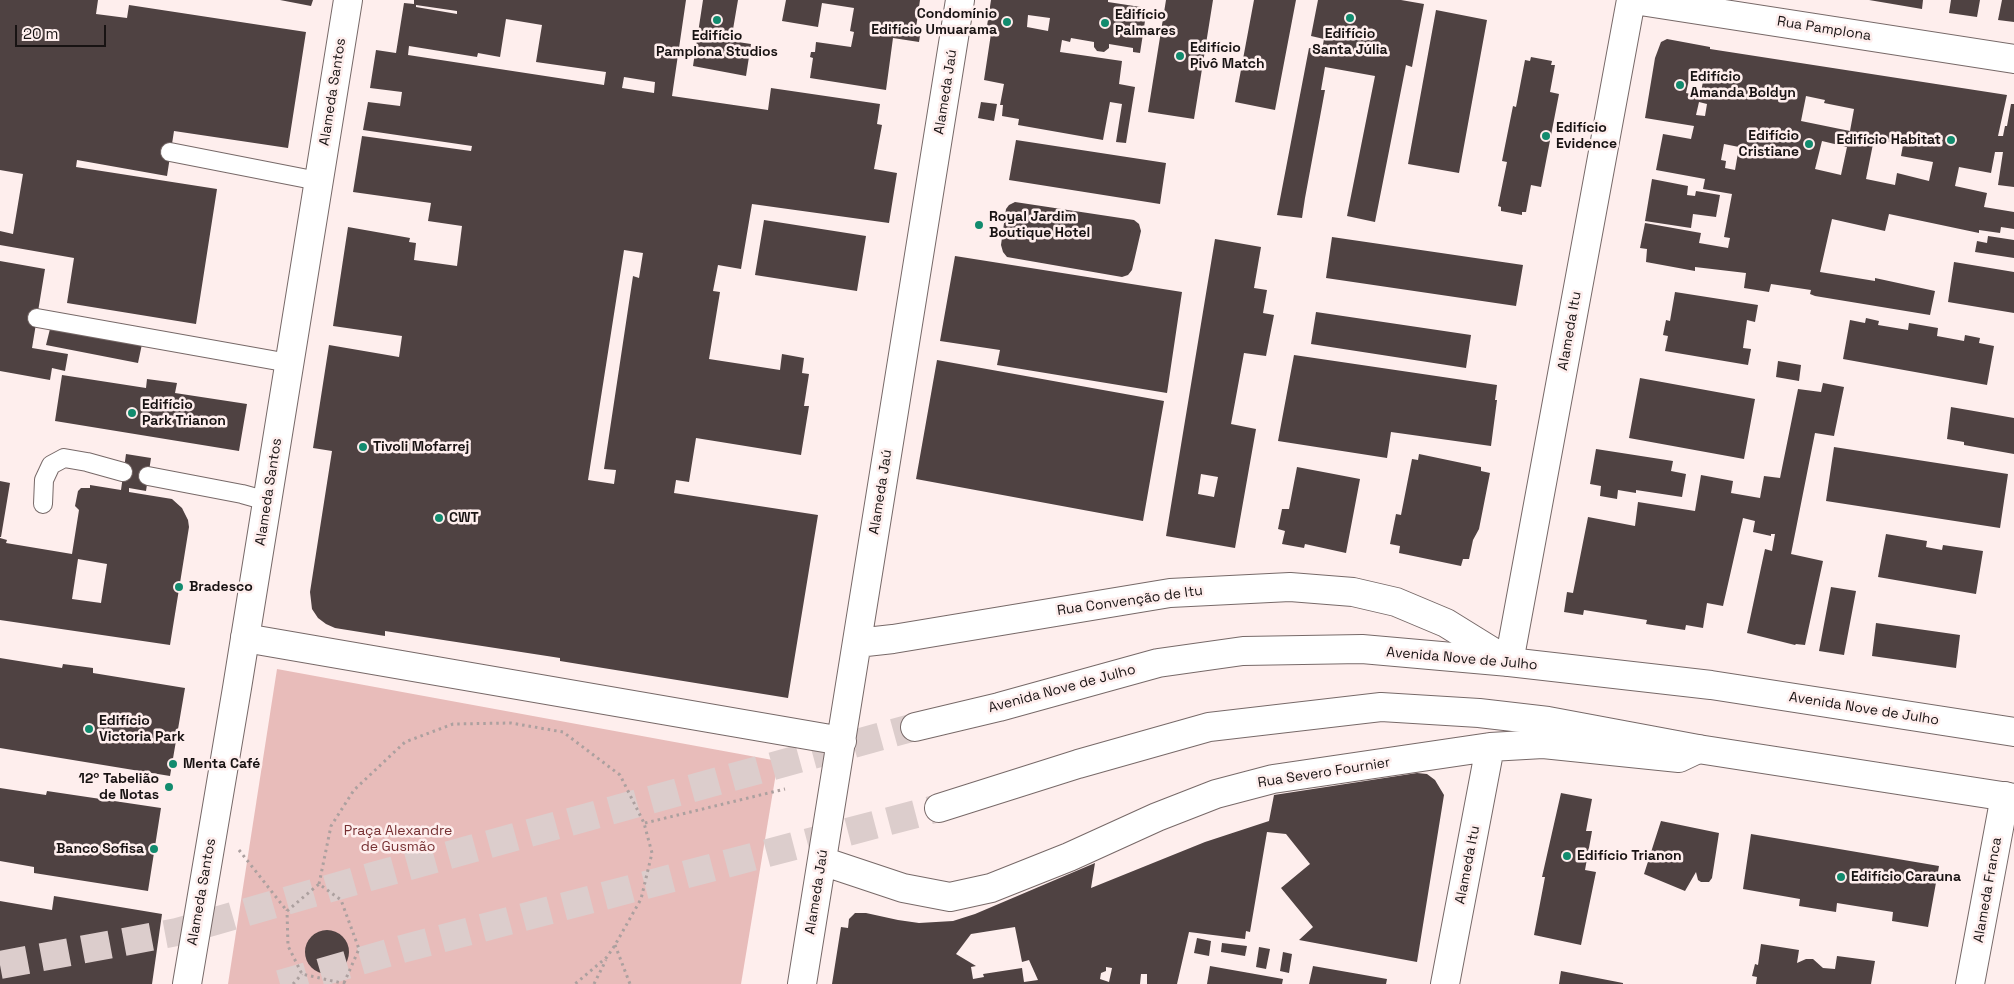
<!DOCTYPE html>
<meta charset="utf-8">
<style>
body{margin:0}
#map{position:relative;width:2014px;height:984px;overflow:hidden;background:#feeeed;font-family:"Space Grotesk",sans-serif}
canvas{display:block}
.scale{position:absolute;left:15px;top:25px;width:91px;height:22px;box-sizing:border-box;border:2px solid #181313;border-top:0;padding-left:6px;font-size:15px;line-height:18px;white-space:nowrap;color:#181313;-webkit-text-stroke:4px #feeeed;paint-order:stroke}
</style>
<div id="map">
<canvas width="2014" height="984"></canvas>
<div class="scale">20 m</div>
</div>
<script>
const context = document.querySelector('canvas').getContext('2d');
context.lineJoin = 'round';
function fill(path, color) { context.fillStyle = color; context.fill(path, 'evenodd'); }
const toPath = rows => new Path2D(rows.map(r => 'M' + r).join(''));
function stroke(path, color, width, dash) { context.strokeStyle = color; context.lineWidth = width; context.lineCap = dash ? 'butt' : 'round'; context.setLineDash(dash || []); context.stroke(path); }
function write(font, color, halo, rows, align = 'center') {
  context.font = font + ' "Space Grotesk",sans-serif'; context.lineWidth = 5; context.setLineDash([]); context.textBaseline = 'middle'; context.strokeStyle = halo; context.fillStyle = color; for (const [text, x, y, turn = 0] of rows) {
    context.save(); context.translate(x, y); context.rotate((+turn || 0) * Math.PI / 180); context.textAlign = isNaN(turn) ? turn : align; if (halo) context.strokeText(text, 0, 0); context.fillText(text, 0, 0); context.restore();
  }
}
const green = toPath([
 [277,669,778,761,741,984,228,984]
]);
const building = toPath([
 [0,0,98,0,96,14,127,18,129,5,306,32,288,148,174,131,167,176,77,160,76,167,217,189,196,324,67,303,74,258,0,245,0,231,13,234,23,174,0,170],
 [280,0,313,0,311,6],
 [414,0,686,0,672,96,768,110,771,88,880,104,877,124,882,125,874,169,897,173,889,223,752,204,741,269,718,265,713,291,720,292,709,359,780,370,782,354,804,358,802,373,809,374,804,406,809,406,801,455,696,438,689,482,676,480,674,493,818,515,788,698,560,661,560,658,385,631,385,636,335,628,326,624,318,618,312,609,310,592,332,451,313,448,329,345,399,357,402,336,333,326,348,227,410,238,409,242,416,243,414,260,457,266,462,226,428,221,431,203,353,192,362,136,471,151,472,146,363,130,368,102,400,106,402,92,370,88,376,50,396,53,404,3,414,4],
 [416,5,457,11,457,14,416,7],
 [506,19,542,25,536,62,606,72,604,85,408,55,409,46,477,57,478,53,500,57],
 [624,77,655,82,654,93,622,88],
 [624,250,643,253,639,278,633,276,604,469,616,470,614,484,588,480],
 [703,0,738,0,731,41,751,44,746,76,693,66],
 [786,0,920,0,916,28,921,29,919,42,893,38,886,90,810,78,813,58,810,57,811,52,815,52,816,42,851,47,854,32,850,31,854,8,822,3,818,27,782,21],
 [991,0,1108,0,1108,2,1147,8,1140,53,1133,52,1133,48,1109,44,1109,48,1104,52,1097,51,1094,47,1094,42,1071,38,1070,42,1062,40,1060,52,1122,61,1119,84,1135,87,1126,143,1116,142,1122,104,1110,102,1103,140,1018,125,1019,119,1002,116,1003,105,1000,105,1004,84,984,80,992,27,987,26],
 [1028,15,1050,18,1048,31,1027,27],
 [1166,0,1213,0,1194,119,1148,112],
 [1254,0,1296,0,1275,110,1235,102],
 [1318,0,1401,0,1424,4,1412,67,1406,65,1375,222,1347,216,1375,76,1325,67,1321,90,1325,90,1305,198,1302,218,1277,215,1309,48,1322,50,1324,39,1311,36],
 [1869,0,1923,0,1922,9],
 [1951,0,1980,0,1977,17,1949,13],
 [2002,0,2014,0,2014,22,1998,20],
 [1436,10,1487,20,1459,173,1408,164],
 [1667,39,1710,47,1710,49,2007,95,1998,136,2003,136,2005,126,2007,126,2011,104,2014,104,2014,187,1998,185,2003,152,1995,152,1991,173,1959,167,1955,186,1987,193,1984,207,2014,212,2014,229,2001,227,2000,233,1979,230,1979,233,1889,214,1885,231,1832,219,1820,272,1875,281,1875,278,1935,291,1930,315,1815,296,1810,294,1811,290,1771,284,1769,292,1744,288,1746,273,1695,267,1695,271,1646,262,1647,249,1640,248,1645,223,1701,233,1699,243,1728,248,1730,238,1724,237,1732,194,1703,189,1705,179,1656,170,1663,134,1691,139,1694,126,1645,118,1655,58,1661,42],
 [1690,75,1704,77,1700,96,1686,93],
 [1806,96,1825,100,1824,103,1854,109,1850,131,1801,121],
 [1699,102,1707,104,1705,116,1696,115],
 [1874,139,1903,145,1901,156,1933,162,1929,181,1897,173,1895,185,1866,179],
 [1822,141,1847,147,1841,175,1815,169],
 [1724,144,1739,147,1735,170,1725,168,1726,161,1721,160],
 [1531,57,1552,61,1551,65,1555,65,1550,92,1559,94,1541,187,1531,185,1526,212,1522,212,1522,215,1501,211,1501,207,1498,206,1507,162,1502,161,1513,106,1516,107,1525,60,1530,61],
 [981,102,997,104,994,121,978,118],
 [1016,140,1166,163,1160,204,1009,180],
 [1652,179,1688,186,1687,195,1695,196,1696,191,1720,195,1716,217,1693,214,1691,228,1645,221],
 [1015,202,1134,220,1139,224,1141,231,1132,270,1128,275,1122,277,1007,257,1003,252,1001,245,1006,209,1009,205],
 [764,220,866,236,857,291,755,275],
 [1988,236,2014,240,2014,258,1975,252,1977,241,1987,243],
 [1332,237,1523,265,1516,306,1326,278],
 [1215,239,1261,247,1254,288,1267,290,1263,313,1274,315,1266,356,1244,353,1231,424,1256,429,1235,548,1166,536],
 [1201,474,1218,477,1214,497,1198,494],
 [955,256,1182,292,1167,393,997,365,1000,350,940,341],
 [0,261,45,269,32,348,68,354,65,371,52,368,50,380,0,371],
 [1954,262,2014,272,2014,313,1948,302],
 [1675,292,1758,305,1755,322,1747,320,1743,348,1751,349,1748,365,1665,351,1668,336,1663,335,1666,320,1670,321],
 [1316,312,1471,335,1466,368,1311,344],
 [1866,318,1879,321,1878,325,1908,330,1909,323,1938,328,1937,336,1964,341,1965,335,1980,338,1979,343,1994,346,1987,385,1843,359,1850,320,1865,323],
 [51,325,142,344,138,363,46,345],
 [1294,355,1497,385,1495,400,1497,400,1491,446,1391,432,1387,458,1278,441],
 [937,360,1164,401,1143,521,916,479],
 [1778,361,1801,365,1799,381,1776,377],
 [62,375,146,388,147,379,177,383,175,393,247,404,239,451,55,421],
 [1640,378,1755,399,1744,459,1629,438],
 [1823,383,1844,387,1834,436,1815,433,1791,554,1823,561,1805,645,1796,644,1795,645,1747,633,1765,549,1772,551,1775,534,1771,534,1771,536,1753,532,1755,521,1743,518,1723,606,1707,603,1703,628,1686,625,1685,630,1646,624,1647,620,1584,610,1583,615,1564,612,1567,592,1573,593,1588,517,1635,526,1638,502,1695,511,1701,475,1733,481,1731,493,1760,498,1764,476,1780,478,1798,389,1821,392],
 [1951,407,2014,418,2014,454,1964,445,1964,442,1947,439],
 [1834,447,2008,474,2000,528,1826,501],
 [1596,449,1673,461,1671,471,1686,474,1682,497,1636,490,1636,493,1618,490,1617,499,1600,496,1601,486,1590,484],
 [126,454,151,458,146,491,129,488,129,492,172,499,182,508,188,520,189,527,170,645,0,620,0,538,7,540,6,543,72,554,79,510,75,506,78,491,81,488,90,488,90,485,121,490],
 [78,559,107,564,101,603,72,599],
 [1419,454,1481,467,1481,471,1490,473,1479,529,1473,540,1469,559,1463,559,1461,566,1399,553,1400,546,1390,544,1396,514,1401,515,1412,459,1418,460],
 [1297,467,1360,479,1346,553,1305,544,1304,548,1282,544,1285,531,1278,529,1282,509,1289,509],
 [0,481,10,483,1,537,0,537],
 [1886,534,1927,541,1926,547,1942,550,1943,545,1983,551,1976,594,1878,577],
 [1831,587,1856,591,1844,655,1819,651],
 [1876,623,1960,635,1956,668,1872,656],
 [0,658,62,668,63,664,93,668,93,673,185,688,170,776,0,748],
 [1417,773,1427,774,1435,780,1444,795,1417,962,1299,940,1313,927,1281,888,1310,864,1286,834,1267,832,1250,932,1246,931,1245,939,1189,932,1177,984,1147,984,1147,974,1141,974,1140,984,832,984,841,927,848,928,849,919,855,913,866,913,898,920,919,923,953,921,975,914,1095,863,1091,888,1205,842,1269,821,1274,795],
 [1015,927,1022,962,1029,960,1038,980,1024,982,1022,968,983,974,984,977,973,979,971,967,976,966,956,954,971,934],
 [1106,967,1112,968,1109,982,1100,979,1101,973,1106,971],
 [0,788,46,795,47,791,161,808,148,891,34,873,34,867,0,861],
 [1561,793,1592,799,1586,831,1592,831,1585,870,1596,872,1581,945,1534,935,1545,877,1542,877],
 [1661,821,1719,833,1712,878,1709,882,1701,882,1698,880,1696,872,1685,891,1644,874],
 [1751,834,1939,866,1928,927,1892,921,1893,912,1837,903,1836,912,1799,906,1800,899,1743,889],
 [54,896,162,914,152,984,0,984,0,901,52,910],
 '305 952a22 22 0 1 1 44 0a22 22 0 1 1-44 0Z',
 [1197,938,1211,941,1209,956,1194,953],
 [1222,943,1247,946,1245,956,1221,952],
 [1761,944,1799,950,1797,963,1806,959,1813,959,1823,968,1835,969,1837,956,1875,961,1871,984,1756,984,1757,977,1752,976,1755,964,1758,965],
 [1259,947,1270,949,1266,969,1256,967],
 [1283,952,1292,954,1289,973,1280,971],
 [1210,966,1283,979,1282,984,1207,984],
 [1313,966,1387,979,1386,984,1309,984],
 [1561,971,1623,983,1623,984,1559,984]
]);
const primaryTunnel = toPath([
 [0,965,177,932,373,876,915,727],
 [280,984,402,949,939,808]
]);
const path = toPath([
 [645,823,785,789],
 [239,850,287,911],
 [319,884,331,826,354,790,405,742,453,724,511,723,563,732,620,775,644,823,652,853,641,899,615,945,607,957,575,984],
 [615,945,630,984],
 [344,983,359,949,341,900,319,884,287,911,288,946,302,974,346,984],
 [293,984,302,974],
 [594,984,606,960]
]);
const lane = toPath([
 [170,152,318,181],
 [37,318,289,363],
 [148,476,242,494,267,501],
 [43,504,44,480,51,465,64,458,87,462,123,472]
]);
const street = toPath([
 [1634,0,2014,59],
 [245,638,842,741],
 [857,643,893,639,1170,593,1290,587,1353,592,1396,602,1446,623,1509,662,1631,0],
 [822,861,903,888,950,897,991,888,1069,857,1157,817,1216,794,1273,779,1490,747,1543,744,1679,758,1698,749],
 [802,984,960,0],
 [1445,984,1490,747],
 [1970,984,2005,796]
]);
const secondary = toPath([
 [187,984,237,688,348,0]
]);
const primary = toPath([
 [915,727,999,707,1158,663,1243,651,1362,649,1509,662,1711,685,2014,732],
 [939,808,1078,764,1209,727,1381,707,1479,713,1548,721,1698,749,2014,798]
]);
const markers = [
 [1350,18,5,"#128b6e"],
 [717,20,5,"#128b6e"],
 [1007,22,5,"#128b6e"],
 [1105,23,5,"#128b6e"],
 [1180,56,5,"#128b6e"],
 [1680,85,5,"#128b6e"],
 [1546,136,5,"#128b6e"],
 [1951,140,5,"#128b6e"],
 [1809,144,5,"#128b6e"],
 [979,225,5,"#128b6e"],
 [132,413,5,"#128b6e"],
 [363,447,5,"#128b6e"],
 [439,518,5,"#128b6e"],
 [179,587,5,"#128b6e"],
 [89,729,5,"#128b6e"],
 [173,764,5,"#128b6e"],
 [169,787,5,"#128b6e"],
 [154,849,5,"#128b6e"],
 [1567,856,5,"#128b6e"],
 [1841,877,5,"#128b6e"]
];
const poiNames = [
 ["Condomínio",997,14,"right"],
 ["Edifício Umuarama",997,30,"right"],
 ["Edifício",1115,15],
 ["Palmares",1115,31],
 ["Edifício",1350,34,"center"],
 ["Santa Júlia",1350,50,"center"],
 ["Edifício",717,36,"center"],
 ["Pamplona Studios",717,52,"center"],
 ["Edifício",1190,48],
 ["Pivô Match",1190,64],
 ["Edifício",1690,77],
 ["Amanda Boldyn",1690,93],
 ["Edifício",1556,128],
 ["Evidence",1556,144],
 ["Edifício",1799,136,"right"],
 ["Cristiane",1799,152,"right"],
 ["Edifício Habitat",1941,140,"right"],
 ["Royal Jardim",989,217],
 ["Boutique Hotel",989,233],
 ["Edifício",142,405],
 ["Park Trianon",142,421],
 ["Tivoli Mofarrej",373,447],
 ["CWT",449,518],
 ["Bradesco",189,587],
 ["Edifício",99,721],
 ["Victoria Park",99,737],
 ["Menta Café",183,764],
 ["12º Tabelião",159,779,"right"],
 ["de Notas",159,795,"right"],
 ["Banco Sofisa",144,849,"right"],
 ["Edifício Trianon",1577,856],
 ["Edifício Carauna",1851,877]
];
const streetNames = [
 ["Rua Pamplona",1824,29,9],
 ["Alameda Santos",333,92,-81],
 ["Alameda Jaú",946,92,-81],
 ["Alameda Itu",1570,331,-80],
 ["Alameda Santos",269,492,-81],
 ["Alameda Jaú",881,492,-81],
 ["Rua Convenção de Itu",1130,601,-8],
 ["Avenida Nove de Julho",1462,659,5],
 ["Avenida Nove de Julho",1062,689,-15],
 ["Avenida Nove de Julho",1864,709,9],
 ["Rua Severo Fournier",1324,773,-9],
 ["Alameda Itu",1468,865,-79],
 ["Alameda Franca",1988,890,-80],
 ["Alameda Santos",202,892,-80],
 ["Alameda Jaú",817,892,-81]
];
const parkNames = [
 ["Praça Alexandre",398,831],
 ["de Gusmão",398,847]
];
fill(green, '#e8bcba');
fill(building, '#4f4242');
stroke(primaryTunnel, '#dccdcc', 28, [28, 14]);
stroke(lane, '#776968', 20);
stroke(street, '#776968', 30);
stroke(secondary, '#776968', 30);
stroke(primary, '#776968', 30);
stroke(path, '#aca09f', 3, [2.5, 4]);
stroke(lane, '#fff', 18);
stroke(street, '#fff', 28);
stroke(secondary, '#fff', 28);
stroke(primary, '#fff', 28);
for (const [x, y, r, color] of markers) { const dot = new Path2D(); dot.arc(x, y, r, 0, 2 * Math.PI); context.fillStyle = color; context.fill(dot); stroke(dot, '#feeeed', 2); }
write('bold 14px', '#181313', '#feeeed', poiNames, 'left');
write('14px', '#181313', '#feeeed', streetNames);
write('14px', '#763032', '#feeeed', parkNames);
</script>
